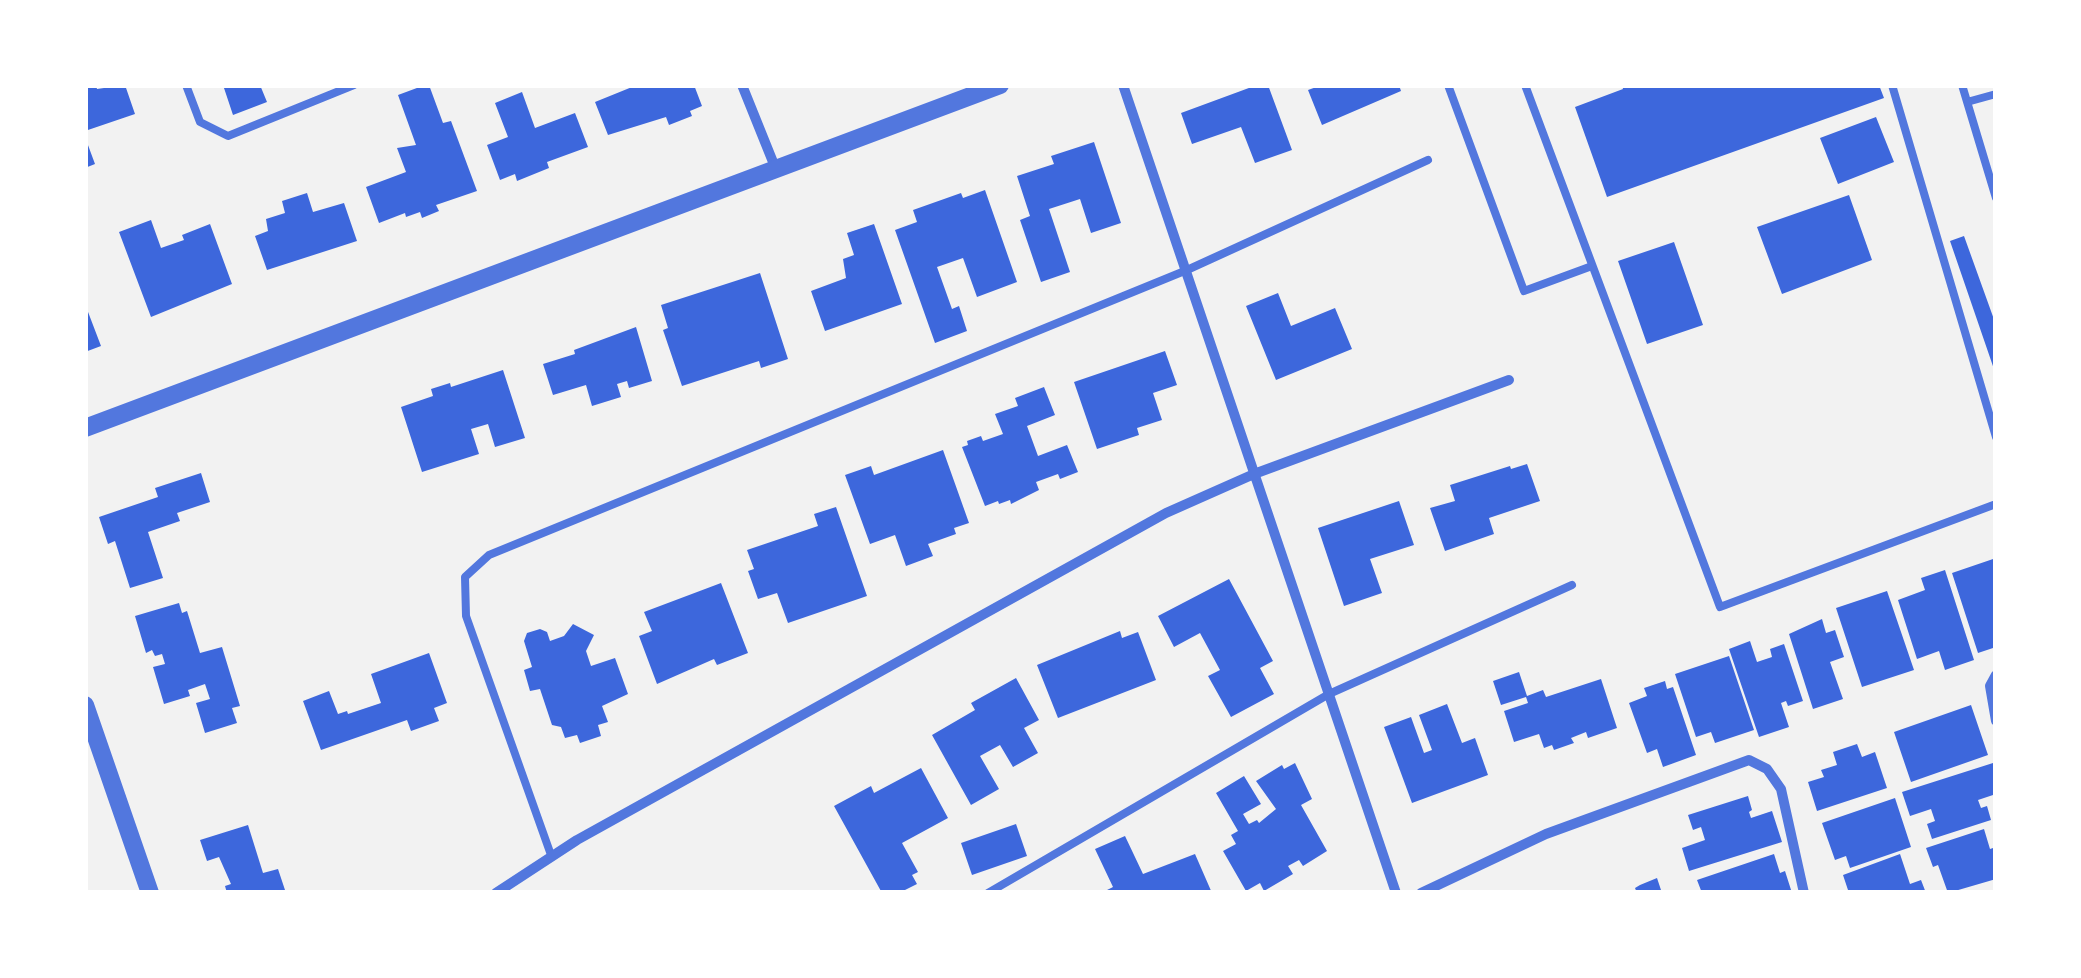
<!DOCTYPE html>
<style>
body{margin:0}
#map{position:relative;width:2081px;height:978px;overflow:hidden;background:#f2f2f2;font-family:Signika,sans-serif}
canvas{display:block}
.frame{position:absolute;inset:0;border:88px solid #fff;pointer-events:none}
</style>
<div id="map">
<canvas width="2081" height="978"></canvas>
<div class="frame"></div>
</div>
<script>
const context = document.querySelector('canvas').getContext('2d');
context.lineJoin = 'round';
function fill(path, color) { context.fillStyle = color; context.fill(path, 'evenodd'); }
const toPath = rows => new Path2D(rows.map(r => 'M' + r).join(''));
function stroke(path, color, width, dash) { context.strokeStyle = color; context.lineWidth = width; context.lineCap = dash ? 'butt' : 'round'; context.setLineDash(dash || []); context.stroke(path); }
const building = toPath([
 [85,85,96,85,97,89,125,85,135,114,85,131],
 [223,85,260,85,267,102,233,115],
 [425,85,429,85,443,123,451,121,477,191,436,205,439,211,422,218,420,212,406,217,405,213,379,223,366,187,406,172,397,148,416,145,398,95],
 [637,85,694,85,702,106,690,111,692,116,669,125,666,117,608,135,595,102],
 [1257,85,1268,85,1292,150,1255,163,1241,127,1192,144,1181,113],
 [1322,85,1399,85,1401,91,1322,125,1308,90],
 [1622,85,1879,85,1884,98,1607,197,1575,107,1623,89],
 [522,92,535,128,575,113,588,147,547,162,549,168,517,181,515,174,500,180,487,145,508,137,495,103],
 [1876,117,1894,162,1838,184,1820,138],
 [85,137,95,164,85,168],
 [1094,142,1121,223,1091,233,1080,199,1049,209,1070,272,1041,282,1020,220,1030,216,1017,176,1054,164,1051,156],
 [985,190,1017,282,977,297,963,258,937,267,952,309,959,306,967,331,935,343,895,230,917,222,913,210,961,193,963,198],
 [307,193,313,212,344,203,357,241,267,270,255,236,268,231,266,219,285,213,282,201],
 [1849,195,1872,260,1782,294,1757,227],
 [151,220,161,248,184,240,182,235,210,224,232,284,151,317,119,232],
 [874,224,902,304,825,331,811,291,846,278,843,259,854,255,847,233],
 [1964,236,1996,325,1996,375,1950,241],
 [1674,242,1703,325,1647,344,1618,261],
 [760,273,788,359,761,368,759,361,682,386,663,330,668,328,661,305],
 [1278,293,1291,326,1335,308,1352,349,1276,380,1246,306],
 [85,304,101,346,85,352],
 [636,327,652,381,629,388,627,381,617,384,621,397,592,406,586,385,553,395,543,364,575,354,574,350],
 [1165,351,1177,385,1153,393,1162,420,1137,428,1139,435,1097,449,1074,382],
 [503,370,525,438,495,447,488,424,471,429,479,454,422,472,401,407,433,396,431,389,450,383,451,387],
 [1044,387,1055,415,1027,426,1038,456,1067,445,1078,472,1060,479,1058,474,1036,482,1039,490,1011,504,1010,500,999,504,998,501,985,506,962,447,968,445,967,441,981,436,983,441,1003,434,995,414,1018,406,1015,398],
 [943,450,969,523,954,528,956,534,928,544,933,556,906,566,895,535,870,544,845,475,871,466,874,475],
 [1527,464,1540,501,1489,518,1494,534,1445,551,1430,508,1455,501,1450,485,1510,466,1511,469],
 [201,473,210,502,177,513,180,521,148,532,163,578,130,588,115,541,108,544,99,517,158,497,155,488],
 [1399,501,1414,545,1370,559,1382,593,1344,606,1318,528],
 [836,507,867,596,788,623,777,593,758,599,748,571,754,569,747,550,818,526,814,514],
 [1996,558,1996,647,1978,653,1952,573],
 [1945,570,1974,660,1945,670,1939,651,1917,659,1898,600,1925,590,1921,578],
 [1229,579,1273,661,1260,668,1274,694,1231,717,1208,676,1220,670,1200,633,1174,647,1158,616],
 [721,583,748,653,717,665,714,659,657,684,639,636,652,631,644,612],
 [1887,591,1914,670,1862,687,1836,608],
 [179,603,182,613,187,611,200,653,222,647,240,706,232,708,237,723,205,733,196,703,210,699,205,684,188,690,190,696,164,704,153,667,165,664,162,654,155,656,152,650,146,653,135,616],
 [1822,619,1826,633,1835,630,1844,657,1830,662,1843,699,1813,709,1789,634],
 [573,624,594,635,586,651,591,666,615,658,628,694,602,706,608,722,598,725,601,736,580,743,577,735,565,738,561,727,552,725,540,689,530,691,524,670,532,667,524,641,527,633,540,629,547,632,550,641,564,636],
 [1120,631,1122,638,1138,632,1156,680,1058,718,1037,665],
 [1750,641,1757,662,1772,657,1770,649,1784,644,1803,701,1788,706,1786,701,1781,703,1789,727,1759,737,1729,649],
 [429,653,447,703,434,708,439,721,411,731,407,720,321,750,303,701,329,691,338,714,347,711,348,714,381,703,371,674],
 [1729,656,1754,730,1715,743,1711,732,1696,737,1675,674],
 [1519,672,1527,696,1543,690,1546,697,1601,679,1617,728,1588,738,1586,732,1571,738,1574,743,1554,750,1552,745,1544,748,1539,734,1514,742,1504,711,1528,703,1526,697,1501,705,1493,681],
 [1016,678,1039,720,1024,728,1038,753,1013,767,1000,745,980,756,999,789,971,805,932,735,975,710,971,703],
 [1665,681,1667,689,1673,687,1696,755,1663,767,1657,749,1647,753,1629,703,1647,696,1644,688],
 [1447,704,1462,743,1475,738,1488,775,1412,803,1384,727,1411,717,1424,753,1432,750,1419,715],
 [1971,705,1988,755,1911,782,1894,732],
 [1857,744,1862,757,1875,752,1887,788,1817,811,1808,782,1824,777,1821,770,1837,765,1833,752],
 [1295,763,1312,799,1301,805,1327,851,1303,866,1299,860,1288,866,1293,874,1264,891,1260,883,1246,891,1223,851,1236,844,1231,835,1238,831,1216,793,1244,776,1261,804,1243,814,1249,824,1257,820,1259,823,1276,809,1256,781,1282,765,1284,769],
 [1993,763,1996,794,1978,800,1981,808,1987,806,1991,820,1932,839,1927,824,1935,821,1931,809,1910,816,1902,792],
 [921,768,948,818,902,843,918,872,912,875,917,884,899,893,882,893,834,806,871,786,874,793],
 [1748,796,1752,810,1749,812,1751,818,1772,811,1782,842,1689,871,1682,848,1705,840,1701,827,1693,830,1688,815],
 [1895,798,1911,847,1850,868,1846,856,1835,860,1822,823],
 [1016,824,1027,856,972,875,961,843],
 [248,825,263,873,278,869,286,893,227,893,225,886,231,884,219,857,207,861,200,840],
 [1984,829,1990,849,1996,847,1996,879,1948,893,1938,865,1933,867,1926,848],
 [1125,836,1143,874,1195,854,1212,893,1101,893,1113,887,1095,849],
 [1774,854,1780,873,1785,871,1792,893,1702,893,1697,880],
 [1900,854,1910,884,1921,880,1926,893,1849,893,1843,875],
 [1657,878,1662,893,1637,893,1635,888,1640,885]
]);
const service = toPath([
 [186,85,200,122,228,136,354,85],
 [1448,85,1524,291,1592,266],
 [1525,85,1720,607,1996,504],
 [1892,85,1996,437],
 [1962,85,1996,198],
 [1967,102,1996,94],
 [551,855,466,616,465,577,489,555,1187,270,1428,160],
 [988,893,1329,694,1572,585]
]);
const minor = toPath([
 [742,85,775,167],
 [1123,85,1396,893],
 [1996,675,1990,686,1996,721],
 [496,893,577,840,1166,513,1254,474,1509,380],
 [1421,893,1546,834,1749,760,1767,769,1781,789,1804,893]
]);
const tertiary = toPath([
 [85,428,1000,85],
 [85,705,150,893]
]);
fill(building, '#3d67dc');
stroke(service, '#5277de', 8);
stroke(minor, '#5277de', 10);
stroke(tertiary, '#5277de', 18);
</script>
